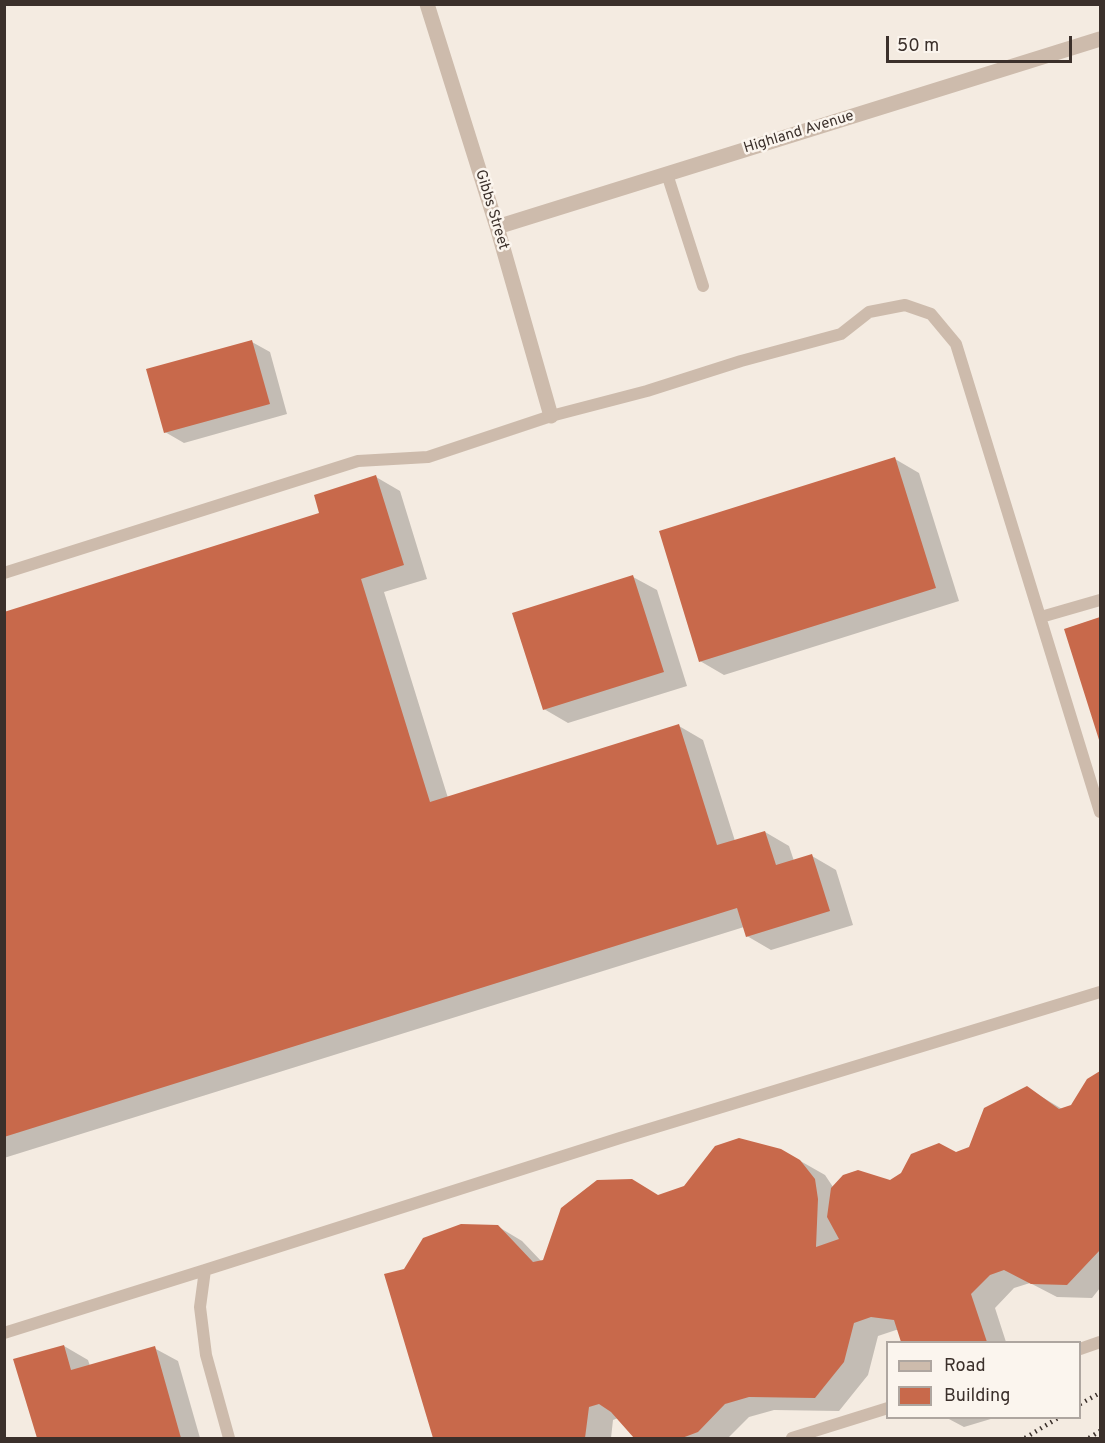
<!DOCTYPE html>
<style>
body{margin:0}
#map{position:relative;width:1105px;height:1443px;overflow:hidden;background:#f4ebe1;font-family:Overpass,sans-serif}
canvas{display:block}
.frame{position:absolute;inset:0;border:6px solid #3b302b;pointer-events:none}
.legend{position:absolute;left:886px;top:1341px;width:195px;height:78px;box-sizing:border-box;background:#fbf5ee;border:2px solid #aea6a0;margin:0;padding:8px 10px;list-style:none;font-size:18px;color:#3b302b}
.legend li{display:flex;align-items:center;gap:12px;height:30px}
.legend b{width:30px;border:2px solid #aea6a0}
.scale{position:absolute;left:886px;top:36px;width:186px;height:27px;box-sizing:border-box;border:3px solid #3b302b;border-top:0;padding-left:8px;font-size:18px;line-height:21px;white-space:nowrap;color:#3b302b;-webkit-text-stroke:4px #fbf5ee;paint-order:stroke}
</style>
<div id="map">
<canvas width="1105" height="1443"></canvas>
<div class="frame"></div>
<ul class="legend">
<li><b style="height:8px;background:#cdbbac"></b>Road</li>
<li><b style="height:16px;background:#c8694b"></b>Building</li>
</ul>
<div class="scale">50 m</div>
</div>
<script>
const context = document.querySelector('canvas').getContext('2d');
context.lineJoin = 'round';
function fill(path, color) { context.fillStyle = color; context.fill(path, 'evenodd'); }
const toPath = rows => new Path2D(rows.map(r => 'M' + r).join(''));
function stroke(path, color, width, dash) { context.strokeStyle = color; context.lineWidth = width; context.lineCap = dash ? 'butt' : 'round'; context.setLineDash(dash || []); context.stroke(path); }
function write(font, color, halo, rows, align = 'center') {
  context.font = font + ' Overpass,sans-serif'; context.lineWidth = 5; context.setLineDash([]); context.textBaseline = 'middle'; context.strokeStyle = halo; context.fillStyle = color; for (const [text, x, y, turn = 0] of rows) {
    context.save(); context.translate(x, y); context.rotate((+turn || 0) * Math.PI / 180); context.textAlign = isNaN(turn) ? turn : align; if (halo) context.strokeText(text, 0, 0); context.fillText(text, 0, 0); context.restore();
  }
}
const shadow = toPath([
 [252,342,270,352,287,414,184,443,165,432],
 [895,459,919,473,959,601,724,675,700,661],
 [376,477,400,491,427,579,384,592,448,798,679,726,703,740,735,841,765,832,789,846,794,861,812,856,836,870,853,925,771,950,747,936,744,927,4,1158,4,613,321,514],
 [633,577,657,590,687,686,568,723,544,709],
 [1100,619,1100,740,1066,630],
 [1100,1073,1100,1288,1092,1298,1057,1297,1030,1283,1014,1288,995,1308,1006,1342,902,1342,898,1330,896,1330,878,1336,868,1375,839,1411,774,1410,749,1417,728,1438,636,1438,618,1418,613,1420,611,1438,435,1438,386,1275,405,1270,497,1226,522,1241,542,1262,659,1196,781,1150,825,1175,833,1187,890,1181,970,1149,1027,1088,1062,1109,1072,1106,1088,1080],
 [64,1346,88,1360,90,1366,154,1348,178,1361,200,1438,38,1438,15,1360],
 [947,1418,994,1418,964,1427]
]);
const building = toPath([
 [252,340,270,404,164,433,146,369],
 [895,457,936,588,699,662,659,531],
 [376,475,404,565,361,579,430,802,679,724,717,845,765,831,776,865,812,854,830,911,746,937,737,908,4,1137,4,612,319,513,314,495],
 [633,575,664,672,543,710,512,613],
 [1100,617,1100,743,1064,629],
 [1100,1071,1100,1250,1067,1285,1031,1284,1004,1270,990,1275,971,1294,987,1342,901,1342,894,1320,871,1317,854,1323,844,1362,815,1398,749,1397,725,1404,698,1432,682,1438,634,1438,611,1412,599,1404,589,1407,585,1438,433,1438,384,1274,404,1269,423,1238,461,1224,498,1225,533,1262,543,1260,561,1208,597,1180,632,1179,658,1195,684,1186,715,1146,739,1138,781,1149,800,1160,815,1179,818,1199,816,1247,839,1239,827,1217,831,1188,843,1175,858,1170,890,1180,901,1173,911,1154,939,1143,956,1152,969,1147,984,1108,1027,1086,1059,1109,1071,1105,1087,1079],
 [64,1345,71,1370,155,1346,181,1438,37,1438,13,1359]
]);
const service = toPath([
 [667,174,703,286],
 [4,573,358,461,428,457,551,416,647,391,741,361,841,334,869,312,905,305,931,314,956,344,1100,812],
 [1041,617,1100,600],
 [205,1270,620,1138,1100,992],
 [4,1333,205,1270,200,1307,206,1355,229,1438],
 [1080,1349,1100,1342],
 [792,1438,888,1408]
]);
const minor = toPath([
 [427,4,497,227,551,416],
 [497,227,1100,39]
]);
const rail = toPath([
 [1080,1404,1100,1393],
 [1025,1438,1058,1418],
 [1089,1438,1100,1431]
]);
const streetNames = [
 ["Highland Avenue",799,133,-17],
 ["Gibbs Street",491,210,73]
];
fill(shadow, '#0003');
fill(building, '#c8694b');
stroke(service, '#cdbbac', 12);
stroke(minor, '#cdbbac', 15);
stroke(rail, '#3b302b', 4.5, [1.5, 4.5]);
write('15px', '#3b302b', '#fbf5ee', streetNames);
</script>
